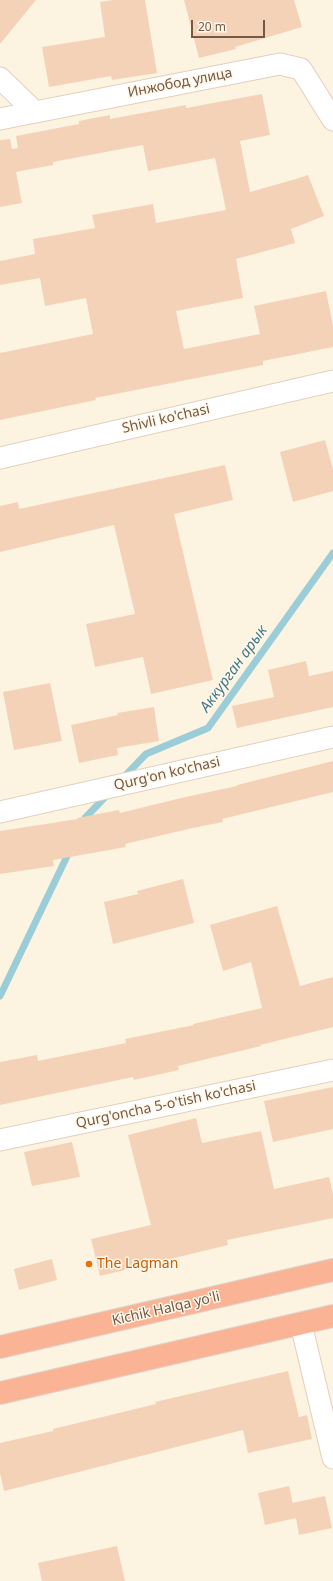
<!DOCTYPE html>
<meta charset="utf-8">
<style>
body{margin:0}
#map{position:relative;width:333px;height:1581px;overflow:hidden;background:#fdf3e1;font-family:"Noto Sans",sans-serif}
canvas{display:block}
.scale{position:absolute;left:191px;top:20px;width:74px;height:18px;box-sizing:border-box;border:2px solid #755947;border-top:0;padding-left:5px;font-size:12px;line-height:14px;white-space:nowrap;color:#755947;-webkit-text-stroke:3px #fff7e8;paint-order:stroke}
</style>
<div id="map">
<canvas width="333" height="1581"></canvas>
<div class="scale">20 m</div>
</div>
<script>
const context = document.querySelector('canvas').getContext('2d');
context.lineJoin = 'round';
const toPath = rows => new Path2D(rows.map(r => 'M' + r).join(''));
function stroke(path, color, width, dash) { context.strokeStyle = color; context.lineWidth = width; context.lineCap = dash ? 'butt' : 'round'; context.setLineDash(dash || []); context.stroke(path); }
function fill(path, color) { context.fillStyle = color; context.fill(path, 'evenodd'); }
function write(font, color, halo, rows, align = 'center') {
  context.font = font + ' "Noto Sans",sans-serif'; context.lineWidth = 3; context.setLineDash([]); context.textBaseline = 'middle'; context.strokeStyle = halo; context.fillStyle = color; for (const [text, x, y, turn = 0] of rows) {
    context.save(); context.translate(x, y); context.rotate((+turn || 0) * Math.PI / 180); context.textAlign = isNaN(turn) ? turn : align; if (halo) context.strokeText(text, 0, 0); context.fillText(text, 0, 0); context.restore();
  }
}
const stream = toPath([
 [123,778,146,754,208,728,333,553],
 [82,825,85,818,109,793],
 [0,996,70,850]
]);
const building = toPath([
 [0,0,36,0,0,44],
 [113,0,145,0,157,73,112,80,111,76,49,87,42,47,105,37,100,2],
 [184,0,294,0,302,27,235,47,236,49,199,58],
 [262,94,270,135,240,141,250,192,296,179,308,175,324,216,291,229,295,243,236,259,243,298,176,311,184,349,260,334,254,306,326,291,333,326,333,347,263,361,263,365,95,398,96,400,0,420,0,353,93,334,86,298,45,306,40,278,0,285,0,261,35,254,33,239,95,228,92,215,153,204,156,223,226,210,215,158,148,171,143,145,53,162,53,165,16,172,22,203,0,207,0,140,10,139,12,149,18,148,16,136,79,124,79,121,110,115,110,119,186,105,186,108],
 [325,440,333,469,333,491,293,502,280,452],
 [225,465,233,500,174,514,213,680,151,694,143,657,95,667,86,624,135,614,114,525,0,552,0,506,18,502,19,509],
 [306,661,309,676,333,671,333,707,237,728,232,706,274,697,268,670],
 [50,683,62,741,14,750,3,692],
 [154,707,159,741,117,748,118,755,79,763,71,725,118,715,117,713],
 [333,761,333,792,222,819,223,822,188,829,125,844,126,847,53,860,54,866,0,874,0,831,78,819,77,818,119,810,120,813,181,798,237,786,237,785],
 [183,879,194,923,113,944,104,902,138,894,137,891],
 [277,906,300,986,333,977,333,1027,260,1045,261,1046,178,1066,179,1070,134,1080,133,1077,0,1105,0,1062,37,1055,38,1061,126,1043,125,1039,194,1025,193,1024,262,1008,251,962,223,971,210,925],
 [333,1087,333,1129,273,1142,264,1101],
 [196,1118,202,1143,261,1131,274,1189,329,1177,333,1194,333,1218,227,1240,228,1245,100,1276,91,1239,151,1225,128,1135],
 [72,1142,80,1177,32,1186,24,1152],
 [52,1259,57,1280,19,1290,14,1269],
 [288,1371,299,1417,307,1415,312,1439,248,1453,243,1430,4,1491,0,1473,0,1443,53,1431,53,1429,156,1404,155,1402],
 [289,1486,293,1504,292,1503,325,1496,332,1528,299,1535,296,1518,265,1525,258,1493],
 [117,1546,125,1581,42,1581,38,1563]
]);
const street = toPath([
 [0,78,34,111],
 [0,119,280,64,301,69,333,120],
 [0,458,333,381],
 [0,812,333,737],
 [0,1140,333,1070],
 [301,1324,333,1458]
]);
const highway = toPath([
 [0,1347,333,1270],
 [0,1393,333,1316]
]);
const markers = [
 [89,1264,4,"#e8710a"]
];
const streetNames = [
 ["Инжобод улица",180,83,-11],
 ["Shivli ko'chasi",166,419,-13],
 ["Qurg'on ko'chasi",167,774,-13],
 ["Qurg'oncha 5-o'tish ko'chasi",166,1105,-12],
 ["Kichik Halqa yo'li",166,1309,-13]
];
const foodNames = [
 ["The Lagman",97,1264]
];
const waterNames = [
 ["Аккурган арык",234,669,-54]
];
stroke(stream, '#9bcdd9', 7);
fill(building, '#f4d2b8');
stroke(street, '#e2d0bd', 23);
stroke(highway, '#ded7d3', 24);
stroke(street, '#fff', 21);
stroke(highway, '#fab495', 22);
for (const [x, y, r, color] of markers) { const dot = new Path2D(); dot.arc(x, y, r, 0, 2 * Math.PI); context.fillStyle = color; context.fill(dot); stroke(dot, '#fff7e8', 1.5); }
write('14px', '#755947', '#fff7e8', streetNames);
write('14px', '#c56008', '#fff7e8', foodNames, 'left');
write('italic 15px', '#407a8a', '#fff7e8', waterNames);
</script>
